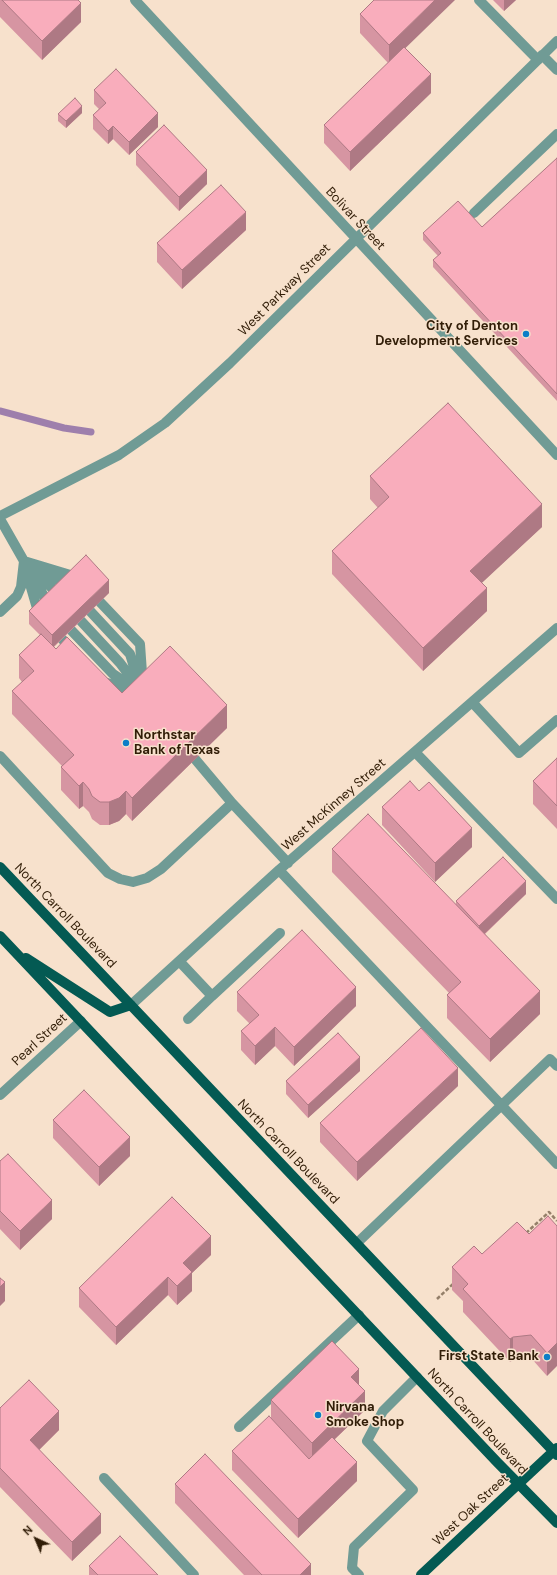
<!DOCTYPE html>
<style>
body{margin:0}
#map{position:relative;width:557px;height:1575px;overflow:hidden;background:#f7e1cc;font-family:"DM Sans",sans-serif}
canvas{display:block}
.north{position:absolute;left:16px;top:1519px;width:40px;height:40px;-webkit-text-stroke:3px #f7e1cc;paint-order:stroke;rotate:316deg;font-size:11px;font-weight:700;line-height:16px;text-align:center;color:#311d07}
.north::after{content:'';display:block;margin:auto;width:14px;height:18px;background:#311d07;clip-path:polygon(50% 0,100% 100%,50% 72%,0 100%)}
</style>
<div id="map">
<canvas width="557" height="1575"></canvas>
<div class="north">N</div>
</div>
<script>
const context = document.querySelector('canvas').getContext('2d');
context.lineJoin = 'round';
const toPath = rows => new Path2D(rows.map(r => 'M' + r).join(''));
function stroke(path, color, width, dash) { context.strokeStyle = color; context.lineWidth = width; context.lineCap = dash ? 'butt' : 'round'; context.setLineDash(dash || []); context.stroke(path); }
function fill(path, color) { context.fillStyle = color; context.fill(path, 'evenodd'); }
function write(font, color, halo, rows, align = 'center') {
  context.font = font + ' "DM Sans",sans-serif'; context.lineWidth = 3; context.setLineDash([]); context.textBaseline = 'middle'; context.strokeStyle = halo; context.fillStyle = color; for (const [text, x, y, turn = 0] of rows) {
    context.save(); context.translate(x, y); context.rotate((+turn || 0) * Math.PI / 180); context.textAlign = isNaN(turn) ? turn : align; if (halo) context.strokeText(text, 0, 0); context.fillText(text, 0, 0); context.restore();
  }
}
const stream = toPath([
 [0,411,64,428,91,432]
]);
const path = toPath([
 [526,1233,549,1212,557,1221],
 [437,1299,454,1283]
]);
const minor = toPath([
 [135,0,557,455],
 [479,0,538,60],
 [542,55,557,70],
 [474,213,557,134],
 [0,516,119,455,165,423,230,363,557,41],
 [0,519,49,605],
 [24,561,77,577],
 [34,571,59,595],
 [41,571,68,586],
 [28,577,39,615],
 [100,602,140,644,143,687],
 [90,611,130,654,138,680],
 [0,612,17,596,21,587,24,561],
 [81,621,120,663,138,687],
 [71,630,113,674,135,689],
 [62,639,73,650],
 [104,682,138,693],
 [472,702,519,753,557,720],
 [415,752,557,899],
 [0,756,108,873,120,879,133,882,147,878,161,869,232,803,288,863],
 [195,759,232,803],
 [279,870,557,1164],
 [180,962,212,996,280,933],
 [131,1005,279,870,557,628],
 [188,1019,212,996],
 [0,1095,81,1021],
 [357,1243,550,1059,557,1066],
 [239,1427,359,1315],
 [104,1478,194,1575],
 [359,1575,352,1568,354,1547,413,1490,367,1441,383,1411,417,1377]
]);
const major = toPath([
 [0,867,557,1455],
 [0,936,497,1462,557,1523],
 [26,958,110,1012,131,1005],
 [421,1575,557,1448]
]);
const wall = toPath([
 [0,0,78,0,81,22,42,60,0,17],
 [493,0,516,0,504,11],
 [360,14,405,48,431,93,350,171,324,143,324,125,388,63,360,33],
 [94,90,158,127,129,155,113,139,108,144,93,129,93,115,99,109,94,104],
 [82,113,66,128,58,121,58,114],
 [136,152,207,184,179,211,136,165],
 [557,158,557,401,433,267,433,260,438,256,423,240,423,233,482,227],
 [246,230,182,289,157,262,157,243],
 [370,476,542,527,481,583,487,611,423,671,332,574,332,551,378,508,370,499],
 [109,593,54,647,56,649,122,693,227,728,132,821,126,814,119,821,109,825,100,825,92,819,89,812,83,806,79,809,61,790,61,767,62,766,12,714,12,691,22,682,19,678,19,655,40,635,29,624,29,611],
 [557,758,557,829,533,804,533,781],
 [382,807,472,847,435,882,382,825],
 [332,849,456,904,456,901,526,894,485,934,540,1014,490,1062,447,1018,447,995,449,993,332,872],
 [237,992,356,1006,294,1066,275,1046,255,1065,241,1050,241,1031,250,1024,237,1011],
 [360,1071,308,1118,286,1094,286,1081],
 [458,1086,357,1181,320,1142,320,1123],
 [53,1120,130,1156,99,1186,53,1138],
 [0,1161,52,1219,20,1250,0,1229],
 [548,1216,547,1376,531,1358,513,1360,510,1362,463,1312,463,1301,452,1290,452,1267,482,1254,529,1234],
 [211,1255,192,1273,192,1291,177,1305,168,1295,116,1345,79,1307,79,1288],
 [359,1385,365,1410,335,1439,357,1481,298,1538,232,1470,232,1451,271,1419,271,1400],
 [0,1408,59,1430,39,1450,101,1533,72,1561,0,1487],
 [175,1484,311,1575,244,1575,175,1503],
 [89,1566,158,1575,89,1575]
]);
const shadedWall = toPath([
 [435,0,455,0,389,64,389,45],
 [504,0,516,0,504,11],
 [81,3,81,22,42,60,42,41],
 [431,74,431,93,350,171,350,152],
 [82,106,82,113,66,128,66,121],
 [158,113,158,127,129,155,129,142],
 [113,126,113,139,108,144,108,131],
 [207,170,207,184,179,211,179,197],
 [246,212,246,230,182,289,182,270],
 [542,504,542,527,470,594,470,571],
 [109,580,109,593,52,648,52,635],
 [487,588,487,611,423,671,423,648],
 [227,705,227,728,132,821,132,798],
 [83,782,83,806,79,809,79,786],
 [126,791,126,814,119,821,109,825,109,802],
 [472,828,472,847,435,882,435,863],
 [526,881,526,894,479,939,479,926],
 [356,987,356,1006,294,1066,294,1047],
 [540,991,540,1014,490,1062,490,1039],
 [275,1027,275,1046,255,1065,255,1046],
 [360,1057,360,1071,308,1118,308,1105],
 [458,1068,458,1086,357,1181,357,1162],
 [130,1137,130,1156,99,1186,99,1167],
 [52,1200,52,1219,20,1250,20,1231],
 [211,1236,211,1255,192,1273,192,1291,177,1305,177,1286,183,1263],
 [168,1277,168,1295,116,1345,116,1327],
 [5,1282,5,1301,0,1306,0,1287],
 [513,1337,513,1360,510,1362,510,1339],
 [557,1343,557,1366,547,1376,547,1353],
 [359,1369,359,1388,351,1377],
 [365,1391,365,1410,312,1461,312,1443],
 [59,1411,59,1430,30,1459,30,1440],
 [357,1462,357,1481,298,1538,298,1519],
 [101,1514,101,1533,72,1561,72,1542],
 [311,1564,311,1575,300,1575]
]);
const building = toPath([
 [2,0,78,0,81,3,42,41,2,0],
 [374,0,435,0,389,45,360,14,374,0],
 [404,47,431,74,350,152,324,125,404,47],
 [116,69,158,113,129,142,113,126,108,131,93,115,106,103,94,90,116,69],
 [75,98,82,106,66,121,58,114,75,98],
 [164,125,207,170,179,197,136,152,164,125],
 [557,158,557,394,433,260,441,253,423,233,458,201,482,227,557,158],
 [221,185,246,212,182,270,157,243,221,185],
 [448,403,542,504,470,571,487,588,423,648,332,551,389,497,370,476,448,403],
 [86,555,109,580,52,635,29,611,86,555],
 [41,634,56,649,67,637,122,693,170,646,227,705,132,798,126,791,119,798,109,802,100,802,92,796,89,789,83,782,79,786,61,767,74,755,12,691,34,671,19,655,41,634],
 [557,758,557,806,533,781,557,758],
 [410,781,419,791,429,782,472,828,435,863,382,807,410,781],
 [368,814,540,991,490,1039,447,995,461,982,332,849,368,814],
 [503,857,526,881,479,926,456,901,503,857],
 [302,930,356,987,294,1047,275,1027,255,1046,241,1031,259,1015,237,992,302,930],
 [421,1028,458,1068,357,1162,320,1123,421,1028],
 [338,1033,360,1057,308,1105,286,1081,338,1033],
 [84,1090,130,1137,99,1167,53,1120,84,1090],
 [8,1154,52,1200,20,1231,0,1211,0,1161,8,1154],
 [172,1197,211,1236,183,1263,192,1272,177,1286,168,1277,116,1327,79,1288,172,1197],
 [548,1216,557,1226,557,1343,547,1353,531,1335,513,1337,510,1339,463,1289,468,1284,452,1267,474,1246,482,1254,517,1222,529,1234,548,1216],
 [0,1278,5,1282,0,1287,0,1278],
 [332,1341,359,1369,351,1377,365,1391,312,1443,271,1400,332,1341],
 [29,1380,59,1411,30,1440,101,1514,72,1542,0,1468,0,1408,29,1380],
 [269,1416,309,1459,332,1437,357,1462,298,1519,232,1451,269,1416],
 [205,1454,311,1564,300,1575,262,1575,175,1484,205,1454],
 [120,1536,158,1575,98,1575,89,1566,120,1536]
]);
const markers = [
 [526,334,4,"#0c7ec7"],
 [126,743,4,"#0c7ec7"],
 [547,1357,4,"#0c7ec7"],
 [318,1415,4,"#0c7ec7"]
];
const streetNames = [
 ["Bolivar Street",355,219,47],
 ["West Parkway Street",285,290,-45],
 ["West McKinney Street",334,805,-41],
 ["North Carroll Boulevard",65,916,46],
 ["Pearl Street",40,1040,-43],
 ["North Carroll Boulevard",288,1152,46],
 ["North Carroll Boulevard",477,1422,47],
 ["West Oak Street",471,1510,-43]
];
const poiNames = [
 ["City of Denton",518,327],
 ["Development Services",518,342],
 ["Northstar",134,736,"left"],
 ["Bank of Texas",134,751,"left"],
 ["First State Bank",539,1357],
 ["Nirvana",326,1408,"left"],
 ["Smoke Shop",326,1423,"left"]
];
stroke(stream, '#9e7fac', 7);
stroke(path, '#947f69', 2.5, [4, 2]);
stroke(minor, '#709b95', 10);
stroke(major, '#045a53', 10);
fill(wall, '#d695a2');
fill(shadedWall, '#ae7984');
fill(building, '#f9adbc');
stroke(building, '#ae7984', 1);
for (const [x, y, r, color] of markers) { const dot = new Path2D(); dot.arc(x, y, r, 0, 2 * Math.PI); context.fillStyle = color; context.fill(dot); stroke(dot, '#f7e1cc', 1.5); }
write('13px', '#311d07', '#f7e1cc', streetNames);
write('bold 13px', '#311d07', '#f7e1cc', poiNames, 'right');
</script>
